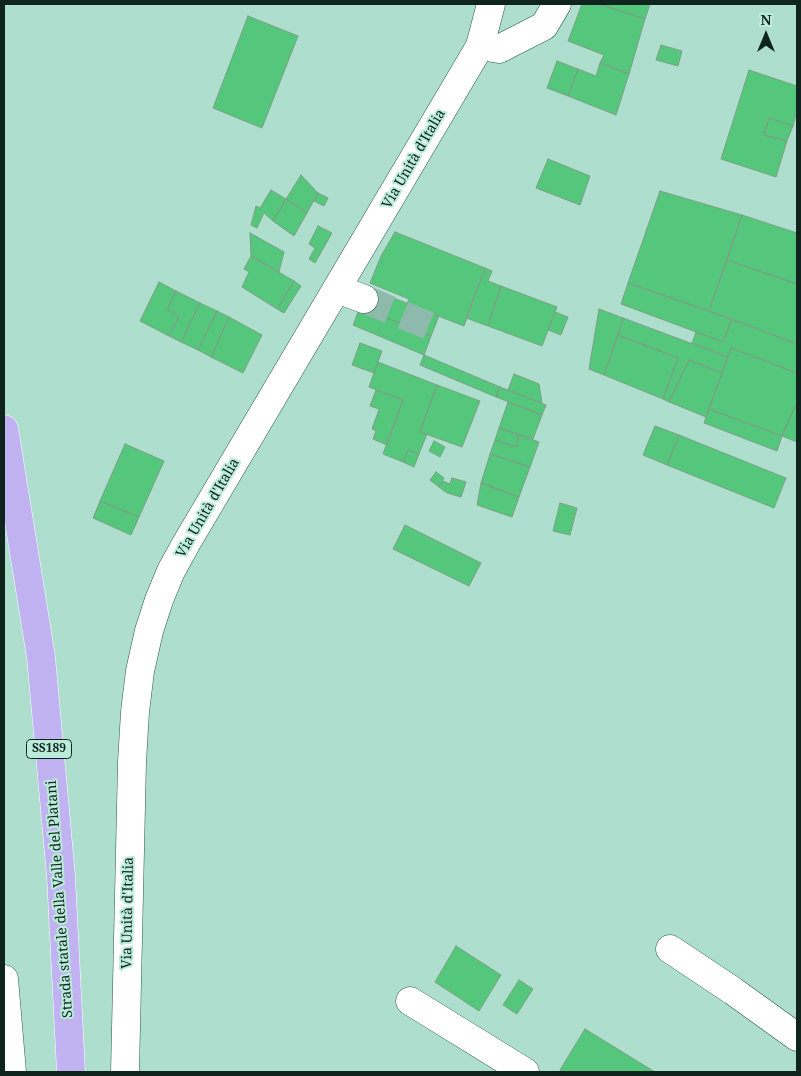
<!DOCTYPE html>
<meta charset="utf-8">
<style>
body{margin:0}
#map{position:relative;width:801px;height:1076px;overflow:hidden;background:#aedfce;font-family:"Noto Serif",serif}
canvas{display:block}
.frame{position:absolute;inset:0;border:5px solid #10241e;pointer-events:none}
.north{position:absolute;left:741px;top:10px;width:50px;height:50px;-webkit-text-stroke:4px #bbecdb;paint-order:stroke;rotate:0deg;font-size:14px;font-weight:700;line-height:20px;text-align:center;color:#10241e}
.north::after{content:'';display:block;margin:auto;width:18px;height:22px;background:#10241e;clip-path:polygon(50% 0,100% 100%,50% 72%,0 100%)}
</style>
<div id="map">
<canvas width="801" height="1076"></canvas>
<div class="frame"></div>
<div class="north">N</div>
</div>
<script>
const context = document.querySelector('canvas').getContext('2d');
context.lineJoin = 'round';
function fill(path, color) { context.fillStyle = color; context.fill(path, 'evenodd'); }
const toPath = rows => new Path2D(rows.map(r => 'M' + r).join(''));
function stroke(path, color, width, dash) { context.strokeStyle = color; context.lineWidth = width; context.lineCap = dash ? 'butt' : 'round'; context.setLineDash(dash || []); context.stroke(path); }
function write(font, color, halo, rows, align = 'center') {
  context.font = font + ' "Noto Serif",serif'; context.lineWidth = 4; context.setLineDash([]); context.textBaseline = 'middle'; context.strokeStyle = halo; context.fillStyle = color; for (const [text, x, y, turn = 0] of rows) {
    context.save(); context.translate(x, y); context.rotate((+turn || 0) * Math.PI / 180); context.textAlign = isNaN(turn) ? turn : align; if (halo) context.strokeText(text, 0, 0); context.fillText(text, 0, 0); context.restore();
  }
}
const building = toPath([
 [582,4,599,4,645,19,629,74,600,63,604,55,568,41,582,4],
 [599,4,650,4,645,19,599,4],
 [248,16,298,36,262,128,213,108,248,16],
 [661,45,682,51,678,66,656,60,661,45],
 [557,61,578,69,568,96,547,88,557,61],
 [600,63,629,74,616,115,568,96,578,69,596,76,600,63],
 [749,70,797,86,797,111,793,126,769,118,764,135,787,141,776,177,721,159,749,70],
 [769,118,793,126,787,141,764,135,769,118],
 [548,159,590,176,580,205,536,188,548,159],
 [301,175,318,193,307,213,286,199,301,175],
 [271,190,286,199,273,221,264,213,257,228,251,225,256,206,260,208,271,190],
 [660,191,742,215,709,311,628,283,660,191],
 [318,193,328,198,324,206,314,201,318,193],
 [286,199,307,213,294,236,273,221,286,199],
 [742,215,797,233,797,284,727,260,742,215],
 [318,226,332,233,315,263,309,259,315,248,309,244,318,226],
 [395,232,485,268,464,326,407,304,409,299,370,283,381,256,395,232],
 [250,233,284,252,279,272,251,256,250,233],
 [251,256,294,281,277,309,242,287,249,272,244,269,251,256],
 [727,260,797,284,797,344,709,311,727,260],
 [485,268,492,271,488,281,501,286,488,326,466,318,485,268],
 [294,281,301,286,284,313,277,309,294,281],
 [159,282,176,291,167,310,179,316,169,336,140,321,159,282],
 [628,283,732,319,723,342,621,304,628,283],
 [501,286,557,307,542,346,488,326,501,286],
 [368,288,439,316,431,336,360,307,368,288],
 [176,291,200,303,181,342,169,336,179,316,167,310,176,291],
 [200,303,217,311,198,350,181,342,200,303],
 [360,307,431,336,424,355,353,325,360,307],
 [599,309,623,318,604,375,589,369,599,309],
 [217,311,229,317,211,357,198,350,217,311],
 [555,312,568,317,561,335,548,330,555,312],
 [229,317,262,335,243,373,211,357,229,317],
 [623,318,728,357,722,373,689,360,669,402,663,399,678,358,618,335,623,318],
 [732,319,797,344,797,373,731,348,728,357,692,343,696,332,723,342,732,319],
 [618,335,678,358,663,399,604,375,618,335],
 [360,343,382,351,374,373,352,365,360,343],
 [731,348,797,373,797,407,795,406,782,436,709,409,731,348],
 [424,355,500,387,496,397,420,365,424,355],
 [689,360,722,373,706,417,669,402,689,360],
 [378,362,437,385,420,432,427,434,419,454,408,450,403,462,383,454,403,400,369,387,378,362],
 [514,374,539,384,542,403,508,390,514,374],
 [437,385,480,401,462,447,420,432,437,385],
 [500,387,546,405,542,415,496,397,500,387],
 [376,390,403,400,387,445,373,439,376,431,372,429,379,409,370,406,376,390],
 [508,402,542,415,533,439,499,428,508,402],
 [795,406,797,407,797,442,782,436,795,406],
 [709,409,782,436,777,451,704,423,709,409],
 [655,426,679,435,667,465,643,455,655,426],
 [499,428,519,435,516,447,495,440,499,428],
 [519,435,539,442,530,467,490,454,495,440,516,447,519,435],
 [679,435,786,478,774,508,667,465,679,435],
 [434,441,445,447,440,457,429,451,434,441],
 [125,444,164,461,139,517,100,501,125,444],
 [408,450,419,454,414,467,403,462,408,450],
 [490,454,530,467,519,497,481,483,490,454],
 [436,472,444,478,439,487,430,480,436,472],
 [452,478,466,482,461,497,447,493,439,487,443,481,450,484,452,478],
 [481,483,519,497,512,517,477,505,481,483],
 [100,501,139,517,131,535,93,518,100,501],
 [560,503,577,508,570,535,553,531,560,503],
 [405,525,481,563,469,586,393,549,405,525],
 [456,946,501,975,479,1011,435,982,456,946],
 [519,980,533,989,517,1014,503,1005,519,980],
 [585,1029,655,1072,564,1072,560,1070,585,1029]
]);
const minorTunnel = toPath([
 [364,299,434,328]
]);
const minor = toPath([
 [480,46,499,49,544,26,557,4],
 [337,289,364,299],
 [670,949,733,991,797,1037],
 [4,979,12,1072],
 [410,1001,525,1072],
 [125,1072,132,762,135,712,140,671,149,631,159,600,171,571,187,542,480,46,491,4]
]);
const major = toPath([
 [4,429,41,657,61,876,71,1072]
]);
const shields = [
 [49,749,45]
];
const shieldNames = [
 ["SS189",49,749]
];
const streetNames = [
 ["Via Unità d'Italia",414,159,-60],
 ["Via Unità d'Italia",208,508,-60],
 ["Strada statale della Valle del Platani",60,899,-94],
 ["Via Unità d'Italia",128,913,-89]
];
fill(building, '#55c77d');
stroke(building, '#7c9f84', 1);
stroke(minorTunnel, '#8ebaab', 28, [28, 14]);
stroke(minor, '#2b584b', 29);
stroke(major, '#fff', 29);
stroke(minor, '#fff', 28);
stroke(major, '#c1b3f2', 28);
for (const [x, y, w] of shields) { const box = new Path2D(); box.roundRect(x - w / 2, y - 9.5, w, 19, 4); context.fillStyle = '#bbecdb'; context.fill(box); stroke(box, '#10241e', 1); }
write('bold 12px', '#10241e', null, shieldNames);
write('14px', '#10241e', '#bbecdb', streetNames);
</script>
